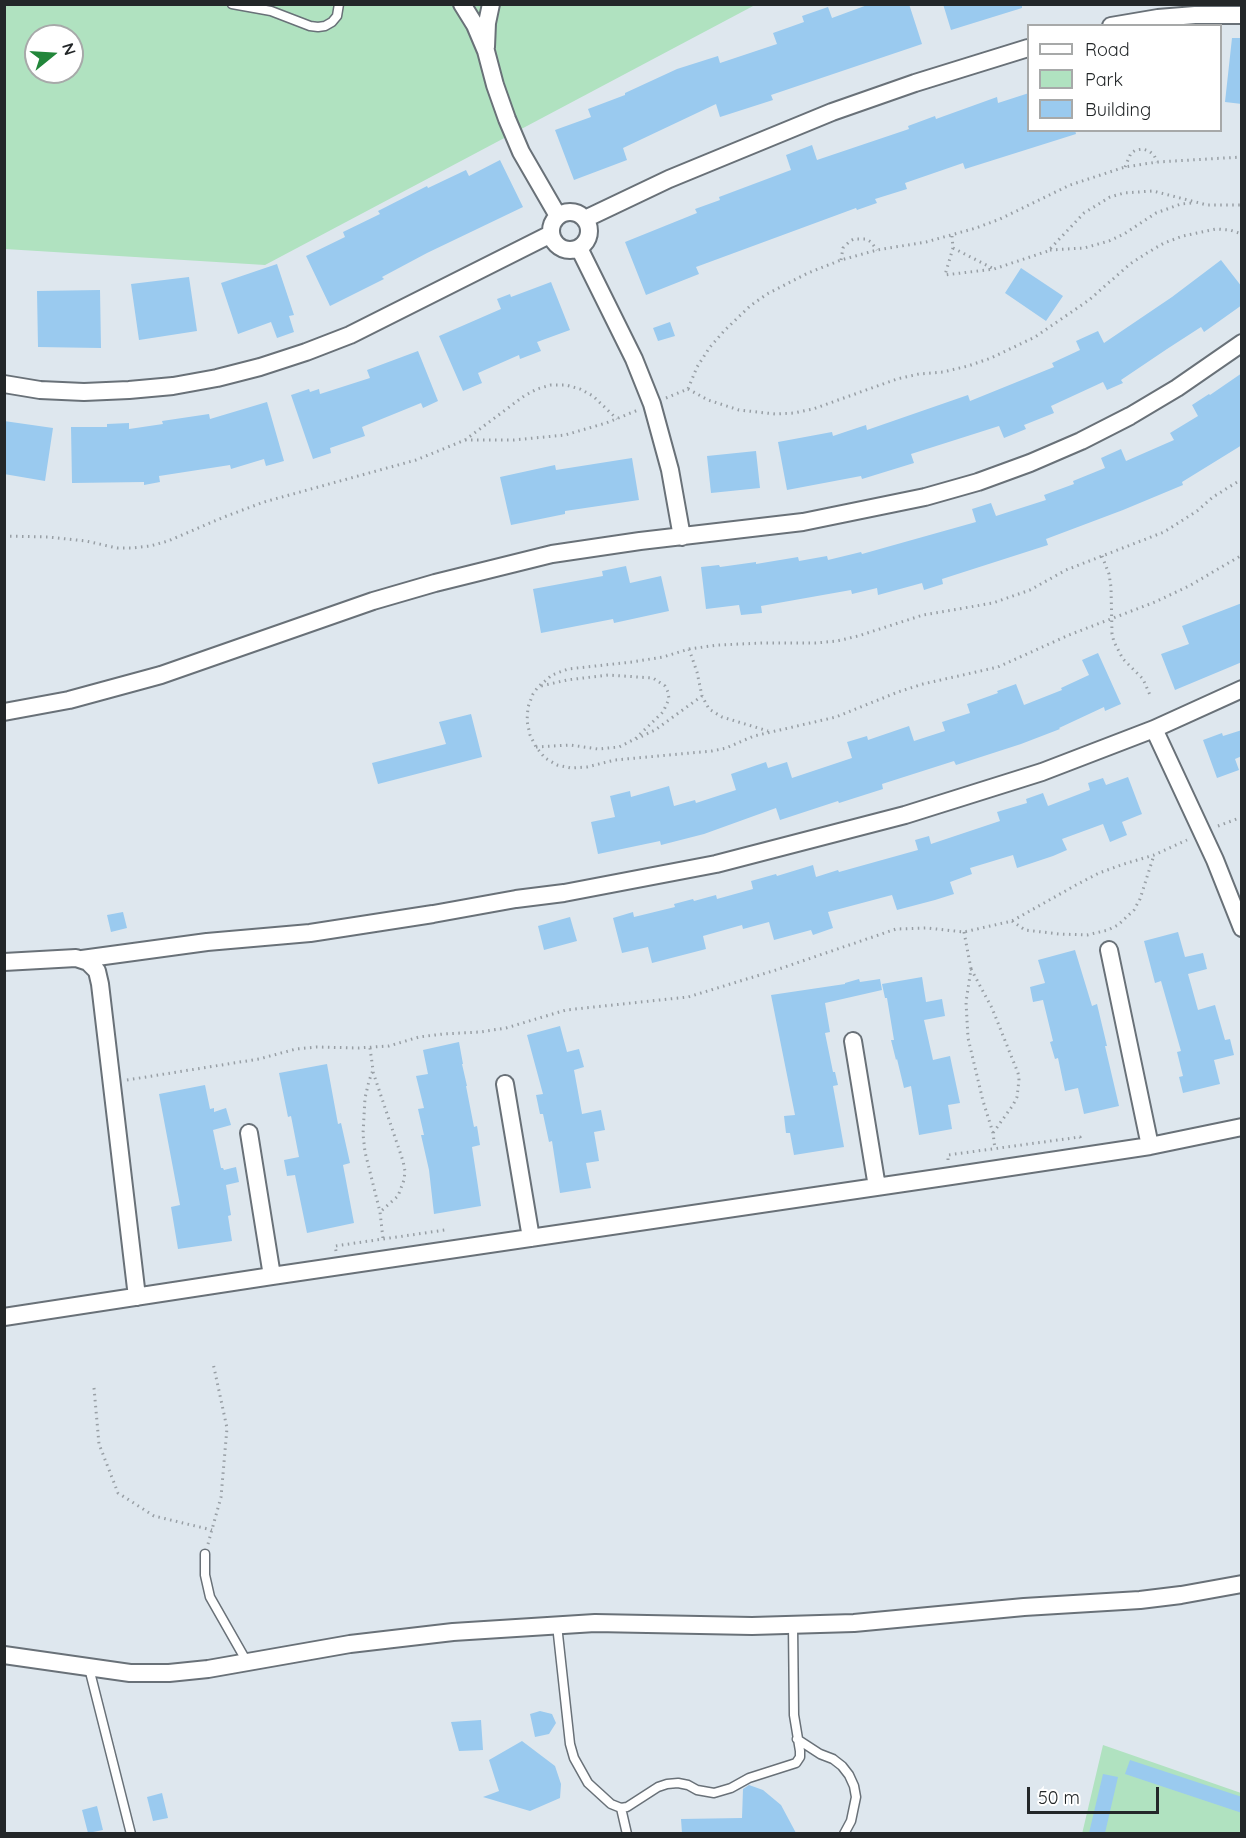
<!DOCTYPE html>
<style>
body{margin:0}
#map{position:relative;width:1246px;height:1838px;overflow:hidden;background:#dee7ee;font-family:Quicksand,sans-serif}
canvas{display:block}
.frame{position:absolute;inset:0;border:6px solid #232729;pointer-events:none}
.legend{position:absolute;left:1027px;top:24px;width:195px;height:108px;box-sizing:border-box;background:#fff;border:2px solid #a7a9a9;margin:0;padding:8px 10px;list-style:none;font-size:18px;color:#232729}
.legend li{display:flex;align-items:center;gap:12px;height:30px}
.legend b{width:30px;border:2px solid #a7a9a9}
.north{position:absolute;left:24px;top:24px;width:60px;height:60px;box-sizing:border-box;background:#fff;border:2px solid #a7a9a9;border-radius:50%;rotate:72deg;font-size:16px;font-weight:700;line-height:24px;text-align:center;color:#232729}
.north::after{content:'';display:block;margin:auto;width:21px;height:27px;background:#22863a;clip-path:polygon(50% 0,100% 100%,50% 72%,0 100%)}
.scale{position:absolute;left:1027px;top:1787px;width:132px;height:27px;box-sizing:border-box;border:3px solid #232729;border-top:0;padding-left:8px;font-size:18px;line-height:21px;white-space:nowrap;color:#232729;-webkit-text-stroke:4px #fff;paint-order:stroke}
</style>
<div id="map">
<canvas width="1246" height="1838"></canvas>
<div class="frame"></div>
<ul class="legend">
<li><b style="height:8px;background:#fff"></b>Road</li>
<li><b style="height:16px;background:#b0e2c0"></b>Park</li>
<li><b style="height:16px;background:#9acaef"></b>Building</li>
</ul>
<div class="north">N</div>
<div class="scale">50 m</div>
</div>
<script>
const context = document.querySelector('canvas').getContext('2d');
context.lineJoin = 'round';
function fill(path, color) { context.fillStyle = color; context.fill(path, 'evenodd'); }
const toPath = rows => new Path2D(rows.map(r => 'M' + r).join(''));
function stroke(path, color, width, dash) { context.strokeStyle = color; context.lineWidth = width; context.lineCap = dash ? 'butt' : 'round'; context.setLineDash(dash || []); context.stroke(path); }
const green = toPath([
 [4,5,755,5,265,265,5,249],
 [36,36,72,36,72,72,36,72],
 [1103,1745,1241,1793,1241,1833,1082,1834]
]);
const building = toPath([
 [870,4,909,4,922,44,771,95,773,100,720,117,716,104,623,148,627,160,574,180,555,130,591,117,588,109,625,95,625,93,677,69,718,56,720,63,777,44,773,33,804,22,802,16,828,7,832,18],
 [943,4,1022,4,1022,8,951,30],
 [1232,38,1242,38,1242,104,1225,102],
 [1029,93,1029,130,1075,130,1076,134,965,169,963,163,905,183,907,189,875,199,877,203,857,210,856,208,696,267,699,274,646,295,625,242,697,213,695,209,720,200,719,197,791,170,786,155,812,145,817,160,909,129,908,126,935,116,936,119,997,97,998,103],
 [500,160,523,207,427,253,382,277,384,279,330,306,306,256,345,237,343,232,380,214,378,211,427,186,428,188,466,170,469,176],
 [1221,260,1242,287,1242,305,1204,332,1201,327,1167,349,1121,380,1123,383,1107,390,1103,382,1051,406,1054,413,1024,425,1026,429,1004,438,999,426,911,454,914,463,862,479,861,476,787,490,778,442,832,432,833,436,866,425,867,430,968,395,970,401,1054,367,1052,363,1080,350,1076,341,1098,331,1104,343,1172,297],
 [277,264,294,315,289,316,294,332,277,338,271,322,238,334,221,283],
 [1021,268,1063,296,1046,321,1005,293],
 [189,277,197,331,139,340,131,284],
 [551,282,570,330,537,342,541,351,520,359,519,355,478,373,482,383,463,391,439,336,501,309,497,299,510,294,511,297],
 [100,290,101,348,38,347,37,291],
 [670,322,675,336,658,341,653,328],
 [418,351,438,401,423,408,421,403,362,427,365,436,330,448,331,453,313,459,291,395,309,389,310,392,319,389,320,394,370,378,367,370],
 [1242,373,1242,445,1182,482,1183,485,1123,510,1046,539,1048,545,942,579,943,584,924,590,922,583,878,595,877,588,852,594,851,590,761,606,762,613,741,615,739,605,706,609,701,567,719,565,720,567,756,562,756,564,798,557,799,561,827,556,828,560,861,552,862,554,976,522,972,509,991,503,996,516,1046,500,1044,495,1074,484,1073,481,1105,468,1101,458,1121,449,1126,461,1174,440,1170,433,1198,416,1192,405,1209,394,1210,395],
 [267,402,284,461,266,466,264,459,231,469,230,465,159,476,160,482,144,485,144,482,72,483,71,427,107,427,107,424,129,423,129,429,163,424,162,421,209,414,210,419],
 [4,421,53,428,45,481,4,474],
 [756,451,760,488,711,493,707,456],
 [632,458,639,500,565,511,565,514,511,525,500,477,555,465,556,470],
 [626,566,630,583,661,576,669,611,614,623,613,619,541,633,533,589,603,576,602,571],
 [1242,603,1242,662,1175,690,1161,654,1189,644,1182,626],
 [1098,653,1121,704,1105,711,1104,707,1059,728,1060,729,1021,744,956,765,954,761,882,784,883,789,839,803,838,801,780,820,776,808,704,834,661,845,660,841,598,854,591,822,615,817,610,796,630,791,631,797,669,786,674,806,695,800,696,803,736,790,731,774,766,762,768,768,787,762,792,778,852,758,847,742,867,736,868,740,909,726,914,741,945,731,942,722,970,713,967,704,998,693,997,691,1016,684,1024,705,1062,690,1061,688,1089,675,1082,660],
 [471,714,482,757,378,784,372,763,446,744,439,722],
 [1242,730,1242,756,1235,759,1239,770,1217,778,1203,740,1222,733,1223,736],
 [1128,777,1142,814,1122,822,1127,835,1110,842,1103,824,1062,839,1067,850,1053,856,1017,868,1013,855,970,868,972,874,950,882,954,894,935,900,897,910,892,895,828,912,833,928,813,935,811,930,774,940,769,922,743,929,742,925,703,936,706,949,652,963,648,947,622,953,613,918,633,912,634,917,675,907,674,904,693,899,694,901,716,895,717,899,753,889,751,881,776,874,777,876,813,865,816,877,838,870,839,872,918,850,915,840,929,836,931,844,1000,821,997,812,1027,803,1026,799,1043,793,1048,806,1090,790,1088,783,1103,778,1106,785],
 [123,912,127,928,111,932,107,915],
 [570,917,577,941,544,950,538,926],
 [1178,932,1185,957,1203,953,1207,969,1188,974,1198,1010,1215,1005,1225,1040,1230,1039,1234,1055,1214,1060,1220,1084,1183,1093,1179,1077,1183,1076,1177,1052,1181,1051,1161,981,1155,983,1144,941],
 [1075,950,1092,1006,1097,1004,1107,1046,1105,1046,1119,1106,1084,1114,1078,1088,1065,1091,1058,1058,1055,1059,1050,1042,1053,1041,1043,1000,1033,1002,1030,987,1045,983,1038,960],
 [922,977,926,1002,942,999,945,1016,924,1020,933,1060,950,1056,960,1103,948,1105,952,1129,919,1135,911,1086,904,1088,897,1059,896,1060,891,1040,894,1040,887,998,885,998,882,984],
 [859,979,860,982,880,979,882,990,825,1003,830,1032,825,1033,833,1072,835,1072,838,1085,833,1086,844,1147,794,1155,790,1133,786,1133,784,1116,795,1115,771,995,845,984,845,983],
 [560,1026,567,1052,579,1049,584,1067,574,1070,582,1114,601,1110,605,1130,594,1132,599,1161,586,1163,591,1188,560,1193,552,1141,549,1142,543,1114,540,1114,536,1095,543,1094,527,1035],
 [459,1042,463,1064,462,1064,467,1086,466,1086,474,1127,477,1126,480,1145,472,1147,481,1206,434,1214,429,1170,421,1135,424,1135,418,1109,424,1108,416,1076,428,1074,423,1050],
 [327,1064,338,1124,341,1123,350,1163,343,1165,354,1223,307,1233,295,1175,287,1176,284,1160,299,1157,291,1116,288,1117,279,1073],
 [205,1085,210,1109,214,1108,214,1112,226,1108,231,1125,213,1130,221,1168,223,1168,224,1170,236,1167,239,1182,226,1185,231,1215,228,1216,232,1241,178,1249,171,1207,180,1205,159,1094],
 [540,1711,552,1714,556,1723,549,1734,535,1737,530,1714],
 [481,1720,483,1750,459,1751,451,1722],
 [522,1741,555,1766,561,1784,560,1798,530,1811,483,1797,499,1791,489,1760],
 [1130,1760,1242,1797,1242,1813,1125,1774],
 [1103,1774,1118,1777,1105,1833,1089,1833],
 [749,1785,763,1790,781,1805,796,1833,682,1833,681,1819,742,1818,743,1789],
 [162,1793,168,1818,153,1821,147,1797],
 [97,1806,103,1830,88,1833,82,1810]
]);
const path = toPath([
 [1125,167,1131,153,1136,150,1143,149,1149,151,1154,155,1157,162],
 [952,236,953,248,945,275,994,269,1048,251,1084,213,1110,197,1124,193,1153,191,1207,205,1242,205],
 [953,248,992,268],
 [1050,250,1084,248,1109,241,1124,234,1156,213,1181,204,1192,203],
 [841,260,843,248,850,241,854,239,866,239,871,242,877,250],
 [688,389,708,400,739,410,775,414,794,413,813,409,897,379,919,374,943,372,968,366,991,358,1035,337,1089,300,1130,264,1147,253,1164,243,1183,236,1216,229,1230,230,1242,234],
 [666,398,688,389,697,367,710,347,724,331,750,306,767,294,808,273,841,260,877,250,926,242,976,228,1000,219,1070,185,1125,167,1157,162,1242,157],
 [465,440,514,440,565,435,606,423,638,410],
 [1242,479,1213,497,1197,511,1164,532,1066,570,1030,590,993,603,923,615,858,636,837,641,816,643,763,643,718,645,689,649,663,657,632,662,568,669,552,675,538,687,533,694,528,707,527,721,530,735,536,747,545,758,557,765,571,768,587,767,615,760,712,751,726,748,754,736,836,717,898,692,923,684,998,667,1069,635,1155,602,1189,586,1242,555],
 [4,536,48,537,86,541,117,548,132,548,150,546,168,541,224,517,264,502,416,460,465,440,524,396,537,389,551,385,566,385,580,389,593,396,617,419],
 [1102,556,1109,574,1111,587,1112,634,1114,642,1123,659,1143,679,1150,695],
 [689,649,697,672,702,696,709,709,722,717,768,731],
 [636,739,655,730,702,696],
 [536,747,570,745,598,749,619,747,635,739,663,712,669,699,668,692,665,686,653,678,608,675,567,680,541,686],
 [1218,826,1242,817],
 [1012,921,1025,930,1059,934,1087,935,1108,930,1118,925,1134,910,1140,899,1154,855],
 [964,932,971,969,966,1002,968,1038,983,1101,993,1133,995,1149],
 [971,969,992,1008,1018,1073,1019,1080,1017,1097,1013,1105,993,1133],
 [370,1048,373,1070,369,1081,365,1098,363,1134,365,1152,380,1212,383,1239],
 [373,1072,403,1161,405,1171,404,1180,398,1196,380,1212],
 [127,1080,259,1059,296,1049,317,1047,358,1048,389,1046,419,1037,443,1034,480,1032,506,1028,566,1010,688,997,776,970,896,929,927,928,964,932,1012,921,1076,885,1099,873,1124,864,1154,855,1187,840],
 [948,1160,948,1155,1080,1137,1081,1139],
 [336,1251,335,1246,445,1230,446,1233],
 [94,1388,99,1444,118,1493,154,1516,212,1530],
 [208,1544,221,1497,227,1428,213,1363]
]);
const service = toPath([
 [232,4,271,11,310,26,318,27,325,26,332,22,337,16,339,4],
 [205,1554,205,1575,210,1597,247,1662],
 [557,1625,570,1744,574,1758,588,1783,611,1804,621,1808,627,1807,658,1787,667,1784,678,1783,688,1785,697,1790,714,1793,731,1788,749,1778,796,1763,800,1757,800,1751,794,1715,793,1625],
 [89,1668,131,1834],
 [797,1739,820,1754,833,1759,842,1766,849,1775,854,1786,856,1797,851,1821,844,1834],
 [621,1808,627,1834]
]);
const minor = toPath([
 [462,4,475,25,486,51,495,85,507,119,521,152,558,216],
 [1111,26,1158,18,1195,15,1242,15],
 [486,47,487,23,491,4],
 '551 231a19 19 0 1 1 38 0a19 19 0 1 1-38 0Z',
 [585,219,669,179,832,112,915,83,1028,48],
 [579,248,634,359,652,404,670,470,682,537],
 [4,384,40,390,84,392,129,390,173,386,217,378,260,367,306,352,350,335,551,234],
 [4,712,69,700,161,675,373,601,435,583,552,554,640,541,803,522,925,497,978,482,1030,463,1081,441,1130,416,1177,388,1242,343],
 [1154,729,1215,860,1242,928],
 [1109,950,1150,1146],
 [82,959,207,942,310,933,433,914,516,899,564,893,716,864,905,815,1042,772,1154,729,1242,689],
 [4,962,76,958,88,962,97,971,100,984,137,1297],
 [853,1041,877,1187],
 [505,1084,531,1238],
 [249,1133,272,1276],
 [4,1317,272,1276,951,1176,1150,1146,1242,1127],
 [4,1655,130,1673,169,1673,208,1669,350,1644,453,1632,595,1623,752,1626,854,1623,1024,1607,1140,1600,1181,1595,1242,1584]
]);
fill(green, '#b0e2c0');
fill(building, '#9acaef');
stroke(service, '#697178', 11);
stroke(minor, '#697178', 20);
stroke(path, '#989fa5', 3, [1.5, 4.5]);
stroke(service, '#fff', 8);
stroke(minor, '#fff', 16);
</script>
